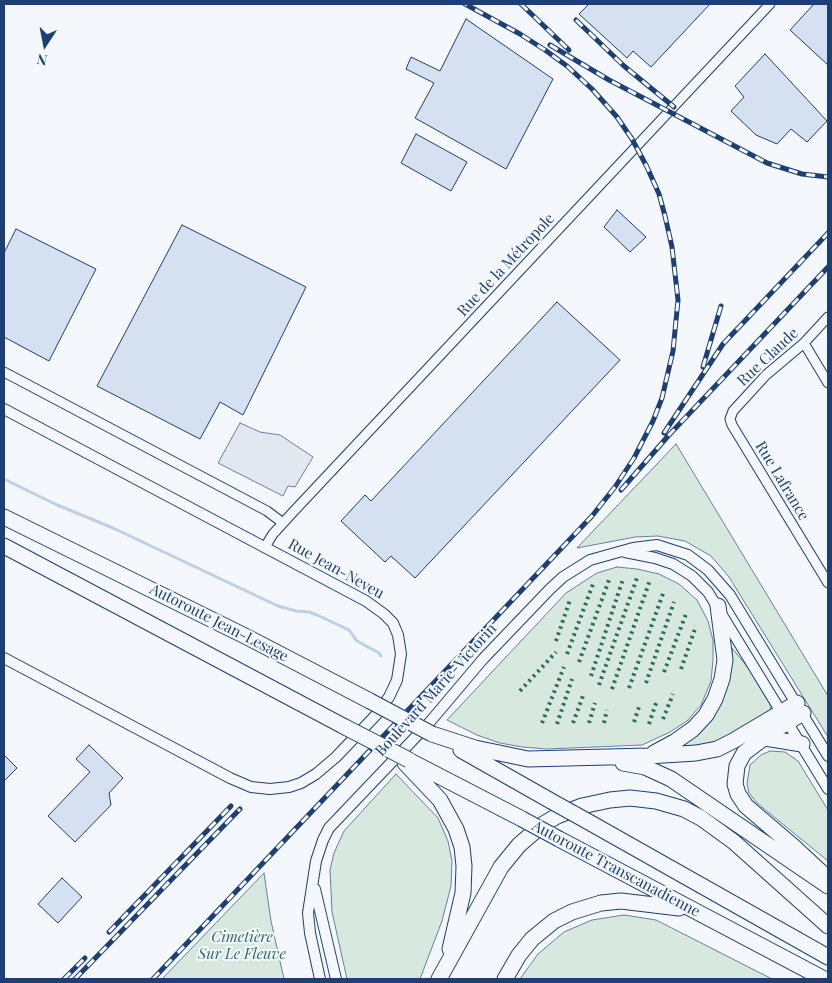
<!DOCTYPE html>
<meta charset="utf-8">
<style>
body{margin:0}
#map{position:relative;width:832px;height:983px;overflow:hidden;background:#f4f7fb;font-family:"Playfair Display",serif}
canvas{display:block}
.frame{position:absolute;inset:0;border:5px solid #1d3f73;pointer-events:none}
.north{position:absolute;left:20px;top:20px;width:50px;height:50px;-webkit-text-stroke:4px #f4f7fb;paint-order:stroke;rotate:191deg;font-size:14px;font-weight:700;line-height:20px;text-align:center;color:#1d3f73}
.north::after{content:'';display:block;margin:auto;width:18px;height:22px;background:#1d3f73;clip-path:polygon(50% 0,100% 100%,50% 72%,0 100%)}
</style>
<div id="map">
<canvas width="832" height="983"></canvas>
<div class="frame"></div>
<div class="north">N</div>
</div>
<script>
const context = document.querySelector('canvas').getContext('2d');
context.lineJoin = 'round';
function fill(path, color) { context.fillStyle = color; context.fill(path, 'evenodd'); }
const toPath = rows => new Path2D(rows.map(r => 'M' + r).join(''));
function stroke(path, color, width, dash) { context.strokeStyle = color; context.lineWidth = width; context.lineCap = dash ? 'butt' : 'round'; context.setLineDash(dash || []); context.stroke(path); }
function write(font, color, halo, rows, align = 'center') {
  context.font = font + ' "Playfair Display",serif'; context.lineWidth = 4; context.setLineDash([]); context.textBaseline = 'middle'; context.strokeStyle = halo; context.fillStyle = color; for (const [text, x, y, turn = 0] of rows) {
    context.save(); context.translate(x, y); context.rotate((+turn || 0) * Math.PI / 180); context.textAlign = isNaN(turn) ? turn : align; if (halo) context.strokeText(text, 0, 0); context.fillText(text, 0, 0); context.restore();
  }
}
const green = toPath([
 [676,444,828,696,828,737,729,577,711,556,685,541,658,536,635,537,577,548,676,444],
 [617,567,637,569,659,574,679,584,697,600,708,621,713,640,713,660,711,681,701,705,687,721,670,732,642,745,547,749,522,747,500,743,477,735,447,720,566,593,597,573,617,567],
 [732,648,749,669,771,706,769,713,713,744,682,747,703,729,732,662,732,648],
 [770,751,785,752,798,761,828,810,828,861,757,803,749,793,747,784,750,765,761,755,770,751],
 [396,774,438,818,448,841,452,861,451,886,442,921,420,979,347,979,332,912,330,870,334,853,344,831,396,774],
 [264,873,271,921,284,979,162,979,264,873],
 [624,915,656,920,772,979,520,979,538,954,564,932,592,920,624,915]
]);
const parking = toPath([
 [240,423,260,432,280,435,313,457,295,487,288,486,283,496,218,463,240,423]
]);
const stream = toPath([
 [4,479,55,504,113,528,278,606,296,611,309,612,317,615,349,630,357,641,379,653,381,656]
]);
const building = toPath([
 [589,4,710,4,651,67,633,51,627,58,579,14,589,4],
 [814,4,828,4,828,65,790,30,814,4],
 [466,19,553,79,506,169,415,118,434,83,406,69,411,57,440,71,466,19],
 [765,54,827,121,807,142,791,129,777,144,756,135,731,111,744,97,735,86,765,54],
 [416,134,467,162,451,191,401,163,416,134],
 [617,210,646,237,630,252,604,227,617,210],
 [182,225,306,287,243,415,220,402,200,439,97,386,182,225],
 [16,229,96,269,49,361,4,337,4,253,16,229],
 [557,302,620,360,415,578,391,556,385,562,341,521,365,495,371,501,557,302],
 [89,745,123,778,109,793,111,805,75,842,48,816,90,772,76,759,89,745],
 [4,755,17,768,4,781,4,755],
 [62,878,82,897,58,923,38,904,62,878]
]);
const minor = toPath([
 [828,317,804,343,766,375,733,411,730,419,732,425,828,583],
 [804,343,828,383],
 [4,372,267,511,283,523],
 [265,547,273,534,294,511,770,4]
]);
const tertiary = toPath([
 [4,409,366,601,384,614,393,623,398,635,401,654,397,680,389,697,376,715,336,757,316,774,301,783,289,787,270,789,251,787,230,778,4,658],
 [625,552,655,558,673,564,692,576,708,592,828,789],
 [315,889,336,979],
 [320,979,310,933,308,913,316,861,323,840,329,828,429,723,483,659,550,589,563,577,590,560,633,548,657,545,688,555,708,570,730,595,828,756]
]);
const motorway = toPath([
 [4,517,247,637,370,701],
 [4,546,345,727],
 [803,713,773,731,744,753,737,766,735,784,738,794,746,806,794,847,822,873],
 [432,734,475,748,528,759,648,756,696,753,717,749,733,741,797,703],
 [765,738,802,744],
 [461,750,551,801],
 [654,753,676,741,693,729,706,715,715,699,722,679,725,660,718,606],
 [410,761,522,819],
 [405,763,440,800,456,829,462,847,464,866,463,893,450,949],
 [623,763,645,767,671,779,828,886],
 [587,821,828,957],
 [559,839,824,979],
 [439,979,501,867,519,845,542,825,557,816,582,806,610,800,630,798,656,801,684,809,701,818,734,842,828,926],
 [505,979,519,955,532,939,554,921,572,912,601,903,621,901,679,908]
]);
const rail = toPath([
 [521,4,569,50],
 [576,20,624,66,674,107],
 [550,45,609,80,767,163,802,174,828,177],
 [703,367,721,306],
 [664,433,723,344,828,233],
 [621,490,669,435,828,267],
 [109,932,231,806],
 [64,979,85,958],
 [75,979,240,809],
 [153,979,592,516,615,487,634,458,653,421,662,398,673,351,678,300,672,247,665,216,659,194,647,167,632,139,617,117,592,89,567,66,545,50,520,34,465,4]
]);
const motorwayBridge = toPath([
 [370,701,432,734],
 [345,727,409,760],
 [551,801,587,821],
 [522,819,559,839]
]);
const hedge = toPath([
 [556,641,570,600],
 [567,654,593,584],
 [579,662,609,580],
 [681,669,696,626],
 [664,672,686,614],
 [591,676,623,579],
 [646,683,674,602],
 [599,685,637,578],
 [629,688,664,591],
 [612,689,650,580],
 [520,691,556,652],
 [663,719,673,694],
 [634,722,639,707],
 [542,723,564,667],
 [573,723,584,693],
 [589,723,595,703],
 [604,723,607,710],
 [557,724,572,679],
 [649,724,656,703]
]);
const streetNames = [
 ["Rue de la Métropole",506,265,-47],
 ["Rue Claude",768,357,-43],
 ["Rue Lafrance",782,481,59],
 ["Rue Jean-Neveu",336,569,29],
 ["Autoroute Jean-Lesage",219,623,27],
 ["Boulevard Marie-Victorin",436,690,-48],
 ["Autoroute Transcanadienne",616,869,28]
];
const parkNames = [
 ["Cimetière",242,937],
 ["Sur Le Fleuve",242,954]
];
fill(green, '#d7e8df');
stroke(green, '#687fa3', 1);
fill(parking, '#e3e8f0');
stroke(parking, '#687fa3', 1);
stroke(stream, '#bed0e5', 3);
fill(building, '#d5e0f0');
stroke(building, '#1d3f73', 1);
stroke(minor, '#1d3f73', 11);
stroke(tertiary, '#1d3f73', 12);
stroke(motorway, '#1d3f73', 17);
stroke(minor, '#f4f7fb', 9);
stroke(tertiary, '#f4f7fb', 10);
stroke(motorway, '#f4f7fb', 15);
stroke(rail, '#1d3f73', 5);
stroke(rail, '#f4f7fb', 3, [9]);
stroke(motorwayBridge, '#1d3f73', 17, []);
stroke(motorwayBridge, '#f4f7fb', 15);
stroke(hedge, '#2c6c60', 4, [2.5, 4]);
write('15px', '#1d3f73', '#f4f7fb', streetNames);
write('italic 15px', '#2c6c60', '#f4f7fb', parkNames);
</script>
